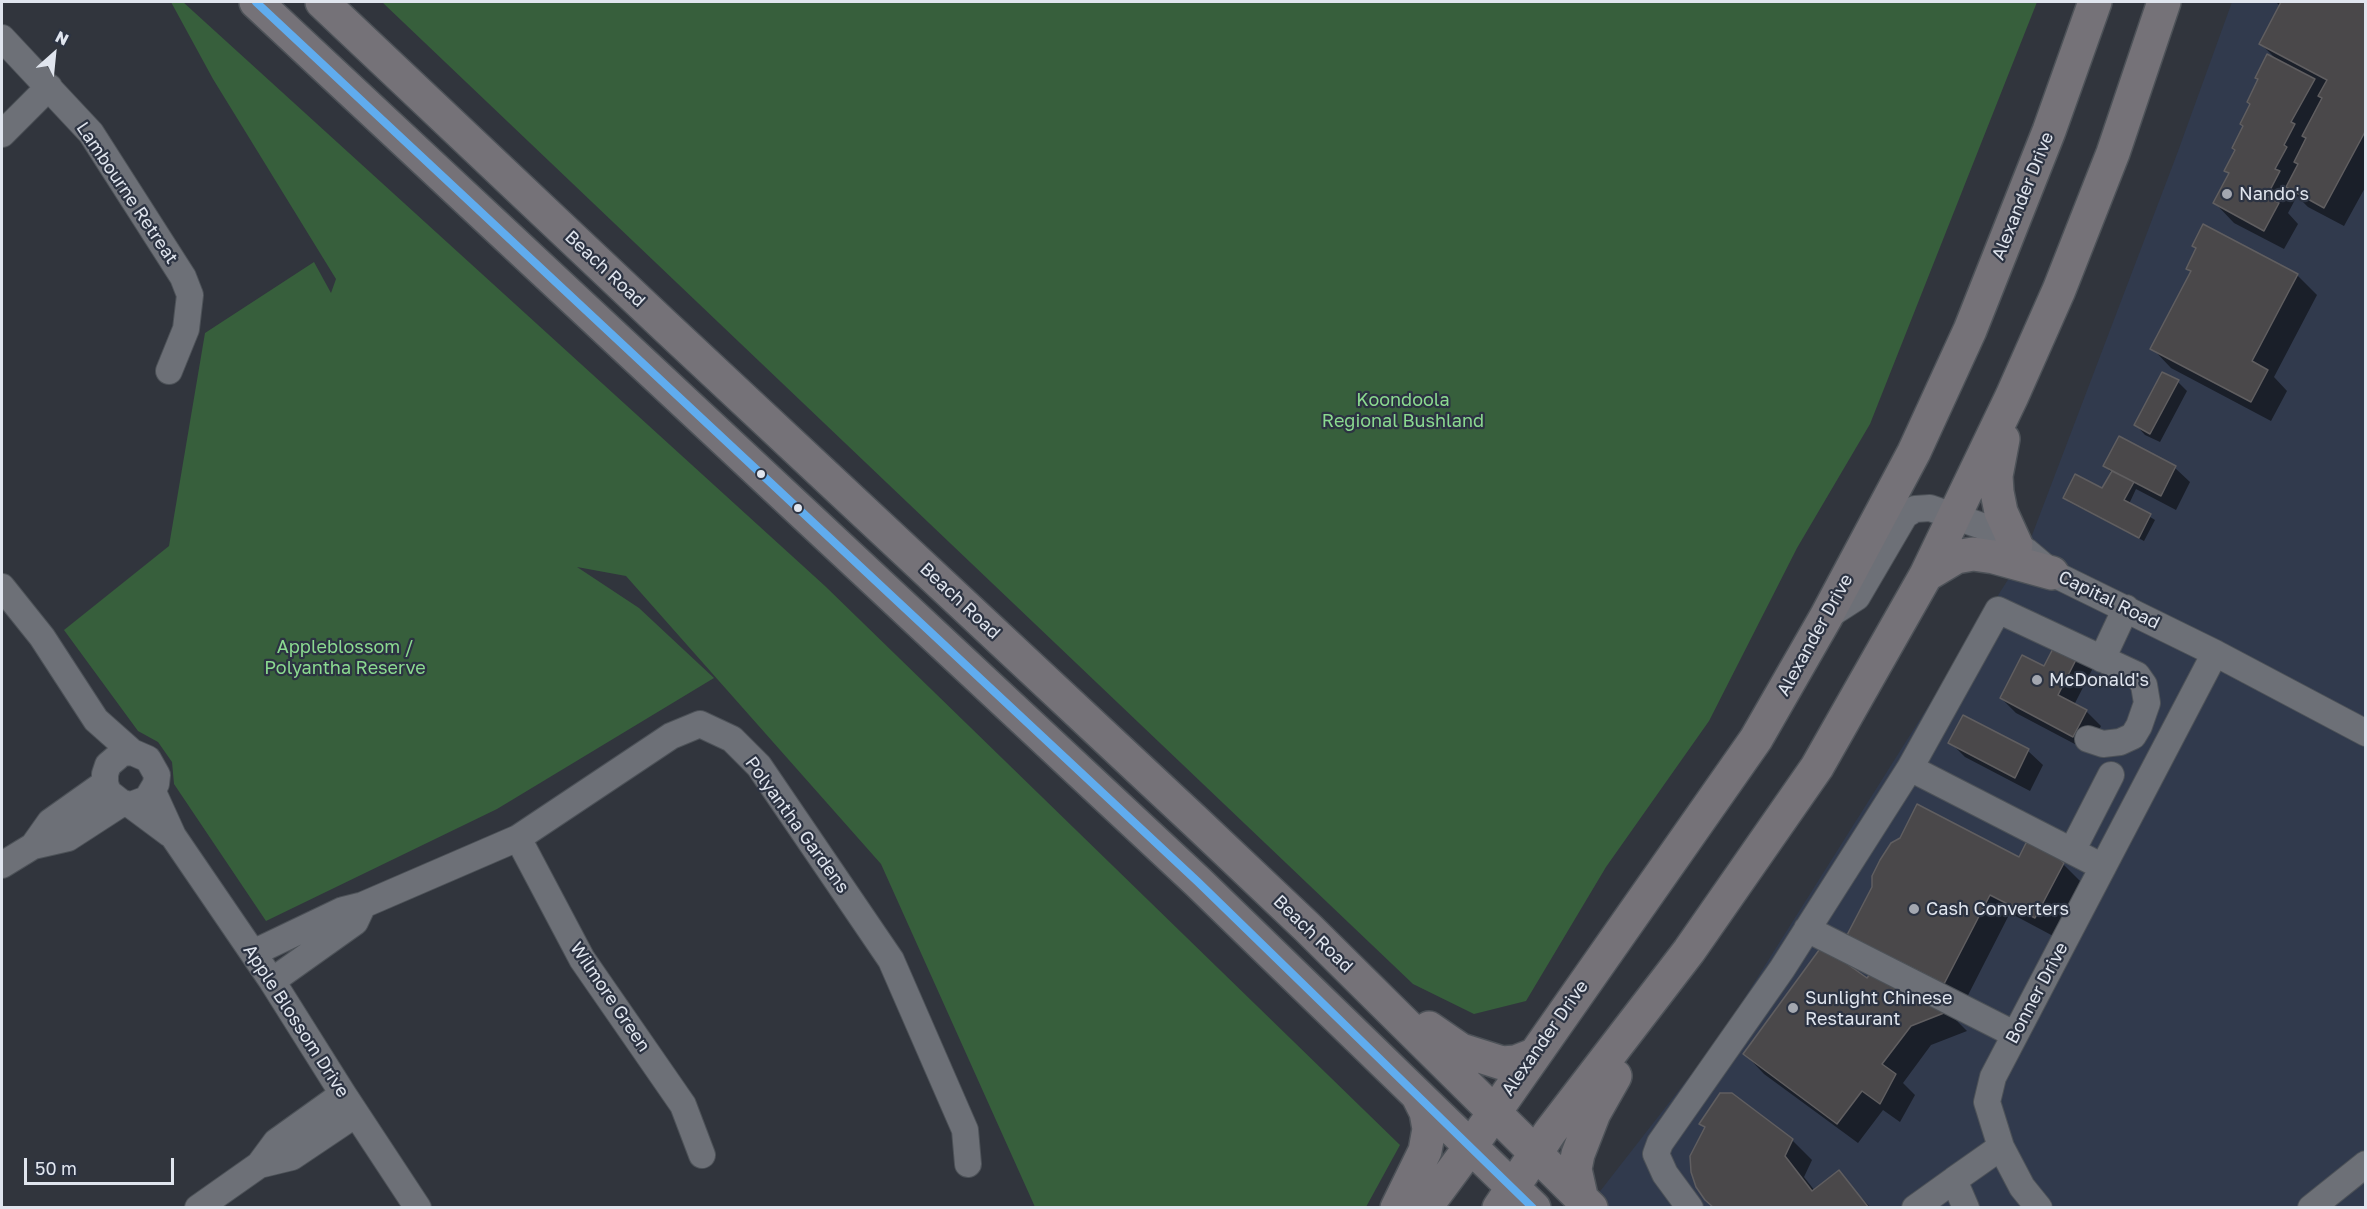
<!DOCTYPE html>
<style>
body{margin:0}
#map{position:relative;width:2367px;height:1209px;overflow:hidden;background:#31353d;font-family:"Golos Text",sans-serif}
canvas{display:block}
.frame{position:absolute;inset:0;border:3px solid #e0e5ee;pointer-events:none}
.north{position:absolute;left:24px;top:24px;width:60px;height:60px;-webkit-text-stroke:4px #2c3342;paint-order:stroke;rotate:27deg;font-size:16px;font-weight:700;line-height:24px;text-align:center;color:#e0e5ee}
.north::after{content:'';display:block;margin:auto;width:21px;height:27px;background:#e0e5ee;clip-path:polygon(50% 0,100% 100%,50% 72%,0 100%)}
.scale{position:absolute;left:24px;top:1158px;width:150px;height:27px;box-sizing:border-box;border:3px solid #e0e5ee;border-top:0;padding-left:8px;font-size:18px;line-height:21px;white-space:nowrap;color:#e0e5ee;-webkit-text-stroke:4px #2c3342;paint-order:stroke}
</style>
<div id="map">
<canvas width="2367" height="1209"></canvas>
<div class="frame"></div>
<div class="north">N</div>
<div class="scale">50 m</div>
</div>
<script>
const context = document.querySelector('canvas').getContext('2d');
context.lineJoin = 'round';
function fill(path, color) { context.fillStyle = color; context.fill(path, 'evenodd'); }
const toPath = rows => new Path2D(rows.map(r => 'M' + r).join(''));
function stroke(path, color, width, dash) { context.strokeStyle = color; context.lineWidth = width; context.lineCap = dash ? 'butt' : 'round'; context.setLineDash(dash || []); context.stroke(path); }
function write(font, color, halo, rows, align = 'center') {
  context.font = font + ' "Golos Text",sans-serif'; context.lineWidth = 4.5; context.setLineDash([]); context.textBaseline = 'middle'; context.strokeStyle = halo; context.fillStyle = color; for (const [text, x, y, turn = 0] of rows) {
    context.save(); context.translate(x, y); context.rotate((+turn || 0) * Math.PI / 180); context.textAlign = isNaN(turn) ? turn : align; if (halo) context.strokeText(text, 0, 0); context.fillText(text, 0, 0); context.restore();
  }
}
const built = toPath([
 [2232,2,2365,2,2365,1207,1587,1208,1718,1040,2026,551,2177,154]
]);
const green = toPath([
 [171,2,183,2,825,586,1400,1145,1366,1207,1035,1207,881,864,626,576,577,567,639,608,714,678,497,809,266,921,174,784,172,762,158,742,138,731,64,630,169,546,205,333,314,262,331,293,336,279,213,79],
 [382,2,2037,2,1870,424,1797,548,1709,721,1606,867,1526,1001,1474,1014,1413,984]
]);
const shadow = toPath([
 [2276,2,2366,2,2366,186,2344,226,2308,207,2297,196,2288,213,2298,224,2284,249,2234,223,2215,203,2230,174,2226,171,2237,151,2260,80,2277,60,2261,44,2280,6],
 [2204,226,2297,275,2317,295,2274,377,2287,391,2271,421,2171,368,2152,348,2192,273,2187,268,2198,249],
 [2178,382,2187,391,2160,442,2145,435,2136,425],
 [2120,438,2175,468,2190,482,2176,510,2136,489,2129,504,2155,520,2144,541,2069,502,2065,497,2103,490,2112,473,2105,466],
 [2059,641,2094,666,2074,705,2086,711,2101,726,2088,751,2016,713,2001,698,2045,668],
 [1964,717,2028,751,2043,765,2030,791,1965,757,1950,742],
 [2020,859,2063,864,2083,884,2055,937,2010,913,1964,1003,1869,954,1849,934],
 [1867,980,1948,1012,1967,1031,1931,1045,1903,1083,1915,1095,1900,1122,1883,1110,1858,1143,1764,1074,1745,1054],
 [1701,1124,1792,1140,1812,1160,1804,1177,1815,1191,1838,1172,1871,1208,1714,1208,1706,1128]
]);
const building = toPath([
 [2279,2,2366,2,2366,130,2324,208,2286,187,2298,164,2294,162,2306,138,2302,136,2322,98,2318,96,2327,80,2259,44,2281,2,2279,2],
 [2267,54,2315,79,2291,122,2295,124,2284,145,2287,147,2275,169,2280,171,2267,196,2279,203,2264,231,2213,203,2229,173,2224,171,2235,150,2232,148,2243,126,2240,124,2250,104,2247,102,2258,79,2255,78,2267,54],
 [2203,224,2298,274,2252,361,2268,370,2251,402,2150,349,2191,271,2186,269,2196,248,2192,246,2203,224],
 [2162,372,2179,380,2150,434,2134,425,2162,372],
 [2119,436,2176,466,2161,496,2103,466,2119,436],
 [2112,471,2134,482,2124,500,2151,514,2139,538,2063,498,2075,474,2102,488,2112,471],
 [2058,639,2081,650,2058,695,2087,710,2073,737,2000,698,2022,655,2044,666,2058,639],
 [1963,715,2029,749,2015,778,1948,743,1963,715],
 [1917,804,2019,857,2026,843,2036,845,2055,855,2064,863,2035,918,1990,895,1944,984,1847,935,1872,887,1872,876,1880,860,1891,843,1900,838,1917,804],
 [1822,946,1867,978,1873,970,1949,1011,1911,1026,1882,1064,1896,1074,1880,1104,1862,1091,1837,1124,1743,1054,1822,946],
 [1720,1093,1732,1093,1793,1139,1785,1156,1812,1191,1839,1170,1869,1208,1714,1208,1705,1200,1696,1187,1691,1172,1690,1156,1705,1127,1699,1124,1720,1093]
]);
const minor = toPath([
 [2,38,91,133,183,277,190,295,186,329,169,371],
 [2,134,49,87],
 [2,587,42,637,96,720,132,752],
 [1826,617,1857,597,1905,515,1915,509,1930,508,1982,526,2026,551,2052,573,2215,653,2366,733],
 [2102,659,2126,608],
 [2088,739,2103,744,2120,742,2133,736,2139,726,2147,703,2144,685,2137,675,1998,610,1910,768,2103,867],
 [153,792,173,836,272,981,343,1094,418,1208],
 [131,805,147,799,156,784,157,775,148,759,132,752,122,753,108,765,105,774,105,783,108,792,122,803,131,805,170,834],
 [518,838,582,959,683,1105,702,1155],
 [33,846,50,822,105,783],
 [2072,851,2111,775],
 [2,865,33,846,68,838,122,803],
 [1807,929,2014,1034],
 [253,953,343,910,363,905,518,838,671,736,700,724,732,739,759,766,891,960,965,1130,968,1164],
 [272,981,355,922,363,905],
 [259,1165,292,1157,356,1114],
 [198,1208,259,1165,276,1142,343,1094],
 [1690,1208,1665,1174,1656,1154,1660,1143,1782,969,1910,768],
 [1915,1208,1954,1180],
 [1966,1208,1954,1180,2001,1147],
 [2039,1208,2022,1187,2001,1147,1987,1102,1993,1077,2215,653],
 [2311,1208,2366,1164]
]);
const major = toPath([
 [256,2,1198,882,1534,1208],
 [322,2,664,325,1196,822,1308,928,1591,1208],
 [2003,439,1996,476,1997,492,2001,512,2016,545],
 [1926,575,1956,557,1973,554,1994,557,2052,573],
 [1429,1028,1461,1050,1502,1063,1516,1062,1534,1055],
 [1581,1196,1575,1169,1578,1154,1594,1113,1615,1076],
 [1397,1208,1425,1151,1429,1129,1426,1112,1418,1096],
 [1425,1208,1471,1146,1756,739,1826,617,1914,452,1970,330,2049,131,2095,2],
 [1499,1208,1550,1132,1689,951,1817,767,1926,575,2012,396,2059,290,2113,153,2164,2]
]);
const bus1 = toPath([
 [256,2,1198,882,1533,1208]
]);
const markers = [
 [2227,194,6,"#a3a7b0"],
 [761,474,5,"#e0e5ee"],
 [798,508,5,"#e0e5ee"],
 [2037,680,6,"#a3a7b0"],
 [1914,909,6,"#a3a7b0"],
 [1793,1008,6,"#a3a7b0"]
];
const streetNames = [
 ["Lambourne Retreat",127,193,56],
 ["Alexander Drive",2023,196,-68],
 ["Beach Road",605,269,43],
 ["Capital Road",2109,600,26],
 ["Beach Road",960,601,43],
 ["Alexander Drive",1815,635,-61],
 ["Polyantha Gardens",797,825,54],
 ["Beach Road",1313,934,44],
 ["Bonner Drive",2037,993,-62],
 ["Wilmore Green",610,997,56],
 ["Apple Blossom Drive",296,1021,57],
 ["Alexander Drive",1545,1038,-55]
];
const poiNames = [
 ["Nando's",2239,194],
 ["McDonald's",2049,680],
 ["Cash Converters",1926,909],
 ["Sunlight Chinese",1805,998],
 ["Restaurant",1805,1019]
];
const parkNames = [
 ["Koondoola",1403,400],
 ["Regional Bushland",1403,421],
 ["Appleblossom /",345,647],
 ["Polyantha Reserve",345,668]
];
fill(built, '#313a4d');
fill(green, '#375f3c');
fill(shadow, '#0007');
fill(building, '#4a484a');
stroke(building, '#605e60', 1.5);
stroke(minor, '#4d5258', 28);
stroke(major, '#4d5258', 36);
stroke(minor, '#6d7077', 26);
stroke(major, '#757278', 33);
stroke(bus1, '#60acee', 8);
for (const [x, y, r, color] of markers) { const dot = new Path2D(); dot.arc(x, y, r, 0, 2 * Math.PI); context.fillStyle = color; context.fill(dot); stroke(dot, '#2c3342', 2); }
write('18px', '#e0e5ee', '#2c3342', streetNames);
write('18px', '#e0e5ee', '#2c3342', poiNames, 'left');
write('18px', '#8bda90', '#2c3342', parkNames);
</script>
